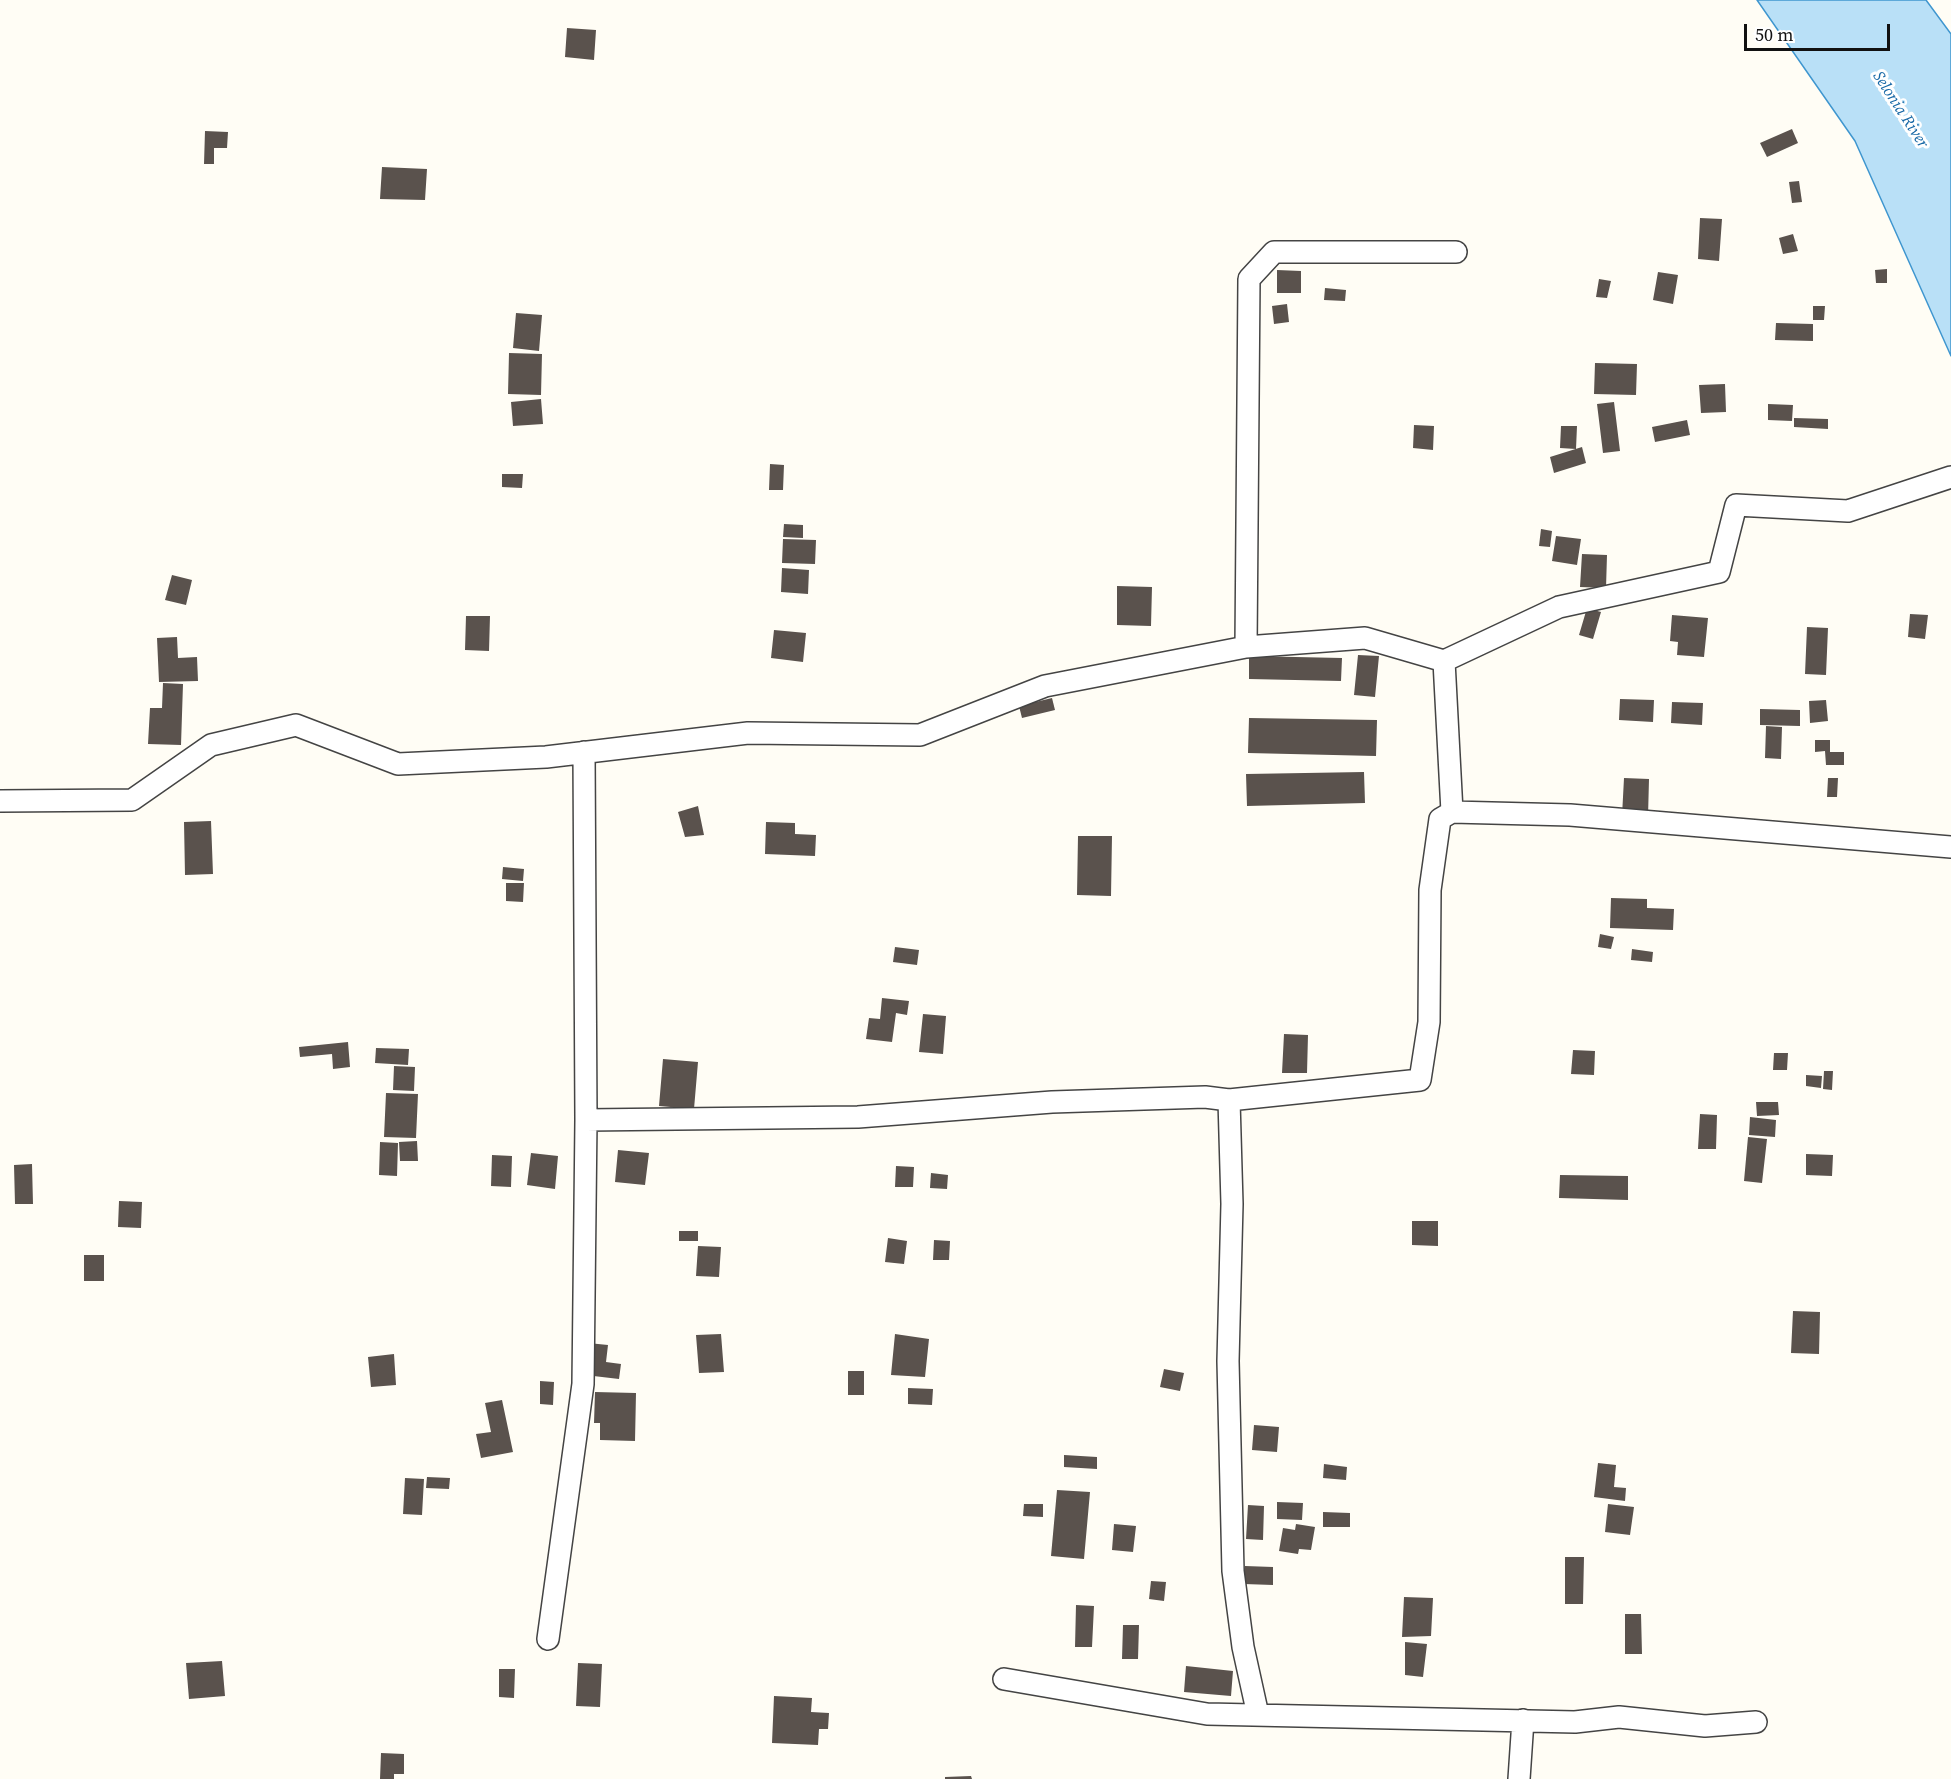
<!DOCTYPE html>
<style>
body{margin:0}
#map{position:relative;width:1951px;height:1779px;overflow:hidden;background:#fffdf5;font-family:"Source Serif 4",serif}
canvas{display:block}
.scale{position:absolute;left:1744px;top:24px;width:146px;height:27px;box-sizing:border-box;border:3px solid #111;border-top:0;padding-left:8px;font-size:18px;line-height:21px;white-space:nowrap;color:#111;-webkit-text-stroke:4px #fff;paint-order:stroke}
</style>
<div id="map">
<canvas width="1951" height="1779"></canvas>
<div class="scale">50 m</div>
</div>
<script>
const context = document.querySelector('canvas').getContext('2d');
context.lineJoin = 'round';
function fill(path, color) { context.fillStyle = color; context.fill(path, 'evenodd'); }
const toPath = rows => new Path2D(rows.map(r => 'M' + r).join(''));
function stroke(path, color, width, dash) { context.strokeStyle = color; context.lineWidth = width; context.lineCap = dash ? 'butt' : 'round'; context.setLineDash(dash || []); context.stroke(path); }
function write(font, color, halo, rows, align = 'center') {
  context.font = font + ' "Source Serif 4",serif'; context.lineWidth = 6; context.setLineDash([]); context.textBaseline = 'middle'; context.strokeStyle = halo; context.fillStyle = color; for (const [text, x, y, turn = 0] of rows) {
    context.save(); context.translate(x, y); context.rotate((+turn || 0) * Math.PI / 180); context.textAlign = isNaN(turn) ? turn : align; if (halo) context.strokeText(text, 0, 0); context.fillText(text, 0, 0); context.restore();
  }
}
const water = toPath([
 [1757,0,1926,0,1951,34,1951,356,1855,141,1757,0]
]);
const building = toPath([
 [567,28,596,30,594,60,565,57],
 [1792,129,1798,143,1767,157,1760,143],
 [205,131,228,132,227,148,214,148,214,164,204,164],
 [382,167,427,169,425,200,380,199],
 [1799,181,1802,202,1792,203,1789,182],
 [1700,218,1722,219,1719,261,1698,259],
 [1793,234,1798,251,1783,254,1779,238],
 [1887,269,1887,283,1876,283,1875,270],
 [1277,270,1301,271,1301,293,1277,293],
 [1658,272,1678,275,1673,304,1653,300],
 [1599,279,1611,281,1607,298,1596,297],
 [1325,288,1346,290,1345,301,1324,300],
 [1287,304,1289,322,1274,324,1272,306],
 [1813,306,1825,306,1824,320,1813,320],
 [516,313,542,315,539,351,513,348],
 [1776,323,1813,324,1813,341,1775,340],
 [509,353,542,354,541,395,508,394],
 [1595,363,1637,364,1636,395,1594,394],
 [1725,384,1726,412,1701,413,1699,385],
 [541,399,543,424,513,426,511,402],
 [1614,402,1620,451,1603,453,1597,404],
 [1768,404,1793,405,1792,421,1768,420],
 [1794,418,1828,419,1828,429,1794,427],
 [1687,420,1690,435,1655,442,1652,427],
 [1414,425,1434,426,1433,450,1413,448],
 [1561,426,1577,426,1576,449,1560,448],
 [1582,447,1586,463,1554,473,1550,457],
 [770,464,784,465,783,490,769,490],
 [502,474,523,474,522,488,502,487],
 [784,524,803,525,803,538,783,537],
 [1541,529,1552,531,1550,547,1539,546],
 [1556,536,1581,539,1577,565,1552,561],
 [783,539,816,540,815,564,782,563],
 [1582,554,1607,555,1606,588,1580,587],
 [782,568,809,570,808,594,781,592],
 [172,575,192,580,186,605,165,600],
 [1117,586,1152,587,1151,626,1117,625],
 [1587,608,1601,612,1593,639,1579,635],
 [1910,614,1928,615,1925,639,1908,637],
 [1672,615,1708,618,1704,657,1677,655,1678,642,1670,641],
 [466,616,490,616,489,651,465,650],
 [1807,627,1828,628,1826,675,1805,674],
 [774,630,806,633,803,662,771,658],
 [177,637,178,658,197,657,198,681,159,682,157,638],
 [1358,655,1379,656,1375,697,1354,695],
 [1249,656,1342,658,1341,681,1249,679],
 [163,683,183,684,181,745,148,744,150,708,162,708],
 [1052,698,1055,710,1022,718,1019,706],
 [1620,699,1654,700,1653,722,1619,720],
 [1826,700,1828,721,1810,723,1809,701],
 [1672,702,1703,703,1702,725,1671,723],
 [1760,709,1800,710,1800,726,1760,725],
 [1249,718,1377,720,1376,756,1248,753],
 [1766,726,1782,727,1781,759,1765,758],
 [1815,740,1830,740,1830,752,1844,752,1844,765,1826,765,1825,751,1815,752],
 [1364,772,1365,803,1247,806,1246,774],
 [1624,778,1649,779,1648,817,1622,816],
 [1828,778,1838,778,1837,797,1827,797],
 [698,806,704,835,685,837,678,812],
 [211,821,213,874,185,875,184,822],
 [766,822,795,823,795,834,816,835,815,856,765,854],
 [1078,836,1112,836,1111,896,1077,895],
 [503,867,524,869,523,881,502,879],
 [506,883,524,883,523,902,506,901],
 [1611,898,1647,899,1647,908,1674,909,1673,930,1610,928],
 [1600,934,1614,937,1611,949,1598,947],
 [895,947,919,950,917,965,893,962],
 [1632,949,1653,952,1652,962,1631,960],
 [882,998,909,1001,907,1015,896,1013,892,1042,866,1039,869,1018,880,1019],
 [923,1014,946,1016,943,1054,919,1052],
 [1284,1034,1308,1035,1307,1073,1282,1073],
 [348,1042,350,1067,333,1069,332,1054,300,1057,299,1047],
 [376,1048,409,1049,408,1065,375,1063],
 [1573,1050,1595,1051,1594,1075,1571,1074],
 [1774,1053,1788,1053,1787,1070,1773,1070],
 [663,1059,698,1062,694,1109,659,1106],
 [394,1066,415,1067,414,1091,393,1090],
 [1824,1071,1833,1071,1832,1090,1823,1089],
 [1806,1075,1822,1076,1821,1088,1806,1086],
 [386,1093,418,1094,416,1138,384,1137],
 [1756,1102,1778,1102,1779,1115,1757,1116],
 [1700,1114,1717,1115,1716,1149,1698,1149],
 [1750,1117,1776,1120,1775,1137,1749,1135],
 [1748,1137,1767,1139,1762,1183,1744,1181],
 [417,1141,418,1161,400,1161,399,1142],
 [380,1142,398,1143,397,1176,379,1175],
 [618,1150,649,1153,645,1185,615,1182],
 [531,1153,558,1156,555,1189,527,1185],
 [1806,1154,1833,1155,1832,1176,1806,1175],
 [492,1155,512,1156,511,1187,491,1186],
 [32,1164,33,1204,15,1204,14,1165],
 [896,1166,914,1167,913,1187,895,1187],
 [931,1173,948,1175,947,1189,930,1188],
 [1560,1175,1628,1176,1628,1200,1559,1198],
 [119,1201,142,1202,141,1228,118,1227],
 [1412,1221,1438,1221,1438,1246,1412,1245],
 [679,1231,698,1231,698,1241,679,1241],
 [888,1238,907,1241,904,1264,885,1262],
 [934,1240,950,1241,949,1260,933,1260],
 [698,1246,721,1247,719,1277,696,1276],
 [84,1255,104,1255,104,1281,84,1281],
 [1793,1311,1820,1312,1819,1354,1791,1353],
 [721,1334,724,1372,699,1373,696,1335],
 [895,1334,929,1339,925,1377,891,1375],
 [588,1343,608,1345,606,1362,621,1364,619,1379,585,1375],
 [394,1354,396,1385,371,1387,368,1357],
 [1164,1369,1184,1373,1180,1391,1160,1387],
 [848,1371,864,1371,864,1395,848,1395],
 [540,1381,554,1382,553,1405,540,1404],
 [908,1388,933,1389,932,1405,908,1404],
 [595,1392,636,1393,635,1441,600,1440,600,1423,594,1423],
 [502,1400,513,1452,481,1458,476,1434,491,1432,485,1403],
 [1254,1425,1279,1427,1277,1452,1252,1450],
 [1064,1455,1097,1457,1097,1469,1064,1467],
 [1598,1463,1616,1465,1614,1487,1626,1488,1625,1501,1594,1497],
 [1324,1464,1347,1467,1346,1480,1323,1478],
 [427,1477,450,1478,449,1489,426,1488],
 [405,1478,424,1479,422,1515,403,1514],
 [1057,1490,1090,1492,1084,1559,1051,1556],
 [1277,1502,1303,1503,1302,1520,1277,1519],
 [1024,1504,1043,1504,1043,1517,1023,1516],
 [1608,1504,1634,1507,1630,1535,1605,1532],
 [1248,1505,1264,1506,1263,1540,1246,1539],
 [1323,1512,1350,1513,1350,1527,1323,1527],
 [1114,1524,1136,1526,1133,1552,1112,1550],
 [1296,1524,1315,1527,1311,1550,1299,1549,1298,1554,1279,1551,1283,1528,1295,1530],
 [1565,1557,1584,1557,1583,1604,1565,1604],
 [1245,1566,1273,1567,1273,1585,1244,1584],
 [1151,1581,1166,1582,1164,1601,1149,1599],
 [1404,1597,1433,1598,1431,1636,1402,1637],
 [1076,1605,1094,1606,1092,1647,1075,1647],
 [1625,1614,1641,1614,1642,1654,1625,1654],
 [1123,1625,1139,1625,1138,1659,1122,1659],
 [1405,1642,1427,1644,1423,1677,1405,1675],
 [222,1661,225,1696,189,1699,186,1663],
 [578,1663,602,1664,600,1707,576,1706],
 [1186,1666,1233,1671,1231,1696,1184,1692],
 [499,1669,515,1669,514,1698,499,1697],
 [774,1696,812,1698,811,1712,829,1713,828,1729,819,1729,818,1745,772,1743],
 [381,1753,404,1754,404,1774,394,1774,394,1779,380,1779],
 [971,1776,972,1779,945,1779,945,1777]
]);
const street = toPath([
 [1246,647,1249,279,1274,252,1456,252],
 [1444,661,1452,812],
 [0,801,132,800,211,745,296,725,398,764,546,757,748,733,920,735,1045,686,1246,647,1365,638,1444,661,1559,607,1719,572,1736,505,1848,511,1951,477],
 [1229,1100,1232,1204,1228,1361,1233,1571,1243,1647,1258,1715],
 [586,1120,858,1117,1052,1102,1205,1097,1229,1100,1420,1080,1429,1022,1430,890,1440,819,1452,812,1570,815,1951,847],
 [548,1639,583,1384,586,1120,584,752],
 [1004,1679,1207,1714,1575,1722,1619,1717,1705,1726,1756,1722],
 [1519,1779,1523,1720]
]);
const waterNames = [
 ["Selonia River",1900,110,57]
];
fill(water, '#b9e0f7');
stroke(water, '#3f96cf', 1.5);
fill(building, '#5a524d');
stroke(street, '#444', 24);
stroke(street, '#fff', 21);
write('italic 16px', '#1768a6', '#fff', waterNames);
</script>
